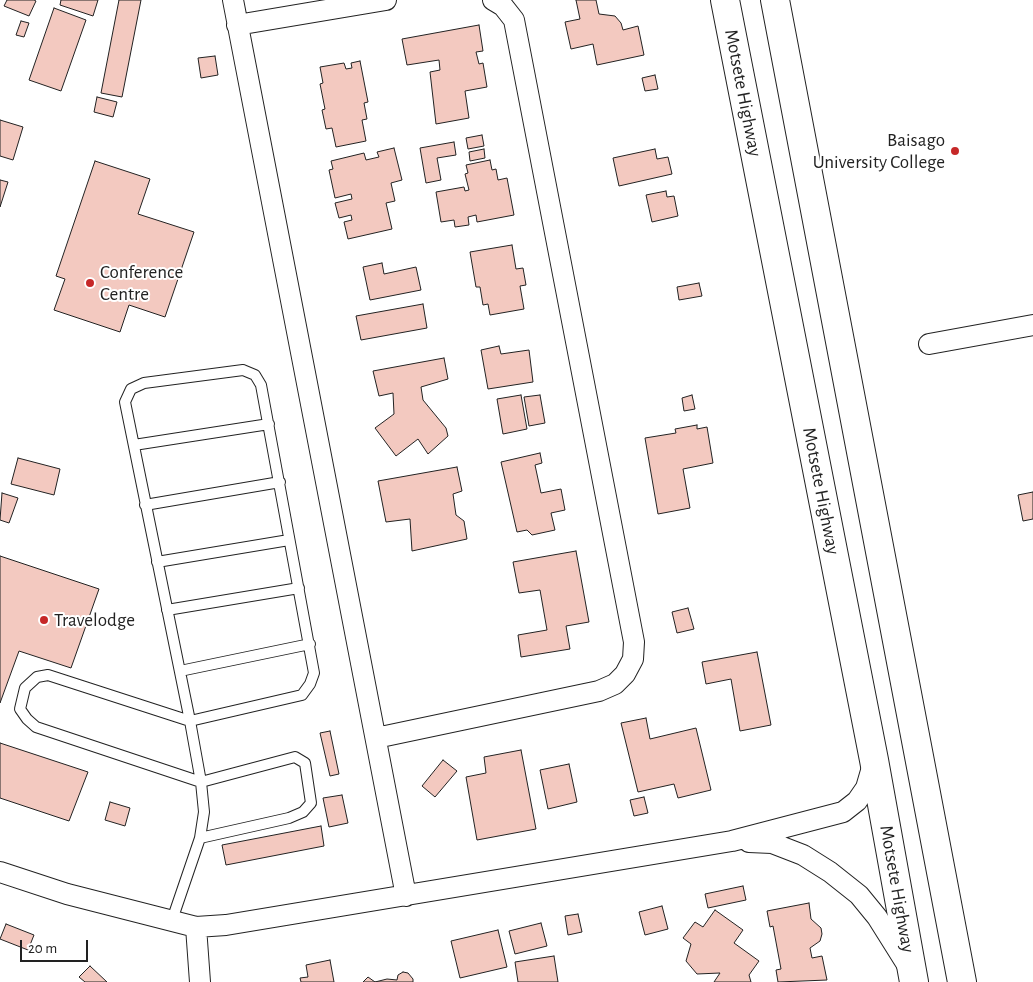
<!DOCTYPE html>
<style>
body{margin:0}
#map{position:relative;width:1033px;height:982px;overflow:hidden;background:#fff;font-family:"Alegreya Sans",sans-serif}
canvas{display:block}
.scale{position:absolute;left:20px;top:940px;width:68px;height:22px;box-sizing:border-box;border:2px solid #222;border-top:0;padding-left:6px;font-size:15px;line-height:18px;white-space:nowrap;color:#222;-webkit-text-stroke:4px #fff;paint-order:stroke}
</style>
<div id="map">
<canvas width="1033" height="982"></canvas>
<div class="scale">20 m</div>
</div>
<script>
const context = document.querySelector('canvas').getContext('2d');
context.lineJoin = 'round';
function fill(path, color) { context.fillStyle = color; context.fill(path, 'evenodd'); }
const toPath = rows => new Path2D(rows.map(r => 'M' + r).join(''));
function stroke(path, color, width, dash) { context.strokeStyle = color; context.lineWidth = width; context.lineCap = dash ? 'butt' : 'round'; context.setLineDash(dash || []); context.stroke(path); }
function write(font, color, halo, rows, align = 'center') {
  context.font = font + ' "Alegreya Sans",sans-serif'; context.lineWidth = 4; context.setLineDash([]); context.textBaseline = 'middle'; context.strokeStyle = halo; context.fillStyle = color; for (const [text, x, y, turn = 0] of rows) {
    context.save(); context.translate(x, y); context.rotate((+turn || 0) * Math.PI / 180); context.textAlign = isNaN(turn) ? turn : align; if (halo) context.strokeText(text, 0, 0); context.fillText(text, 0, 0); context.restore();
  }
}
const building = toPath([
 [7,0,34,0,36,1,29,16,4,6,7,0],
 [61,0,98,0,93,16,60,5,61,0],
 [119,0,141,0,122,97,101,93,119,0],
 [576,0,596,0,599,14,615,16,621,23,623,30,638,26,644,55,597,65,593,44,571,49,565,22,580,19,576,0],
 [54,8,86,20,61,91,29,80,54,8],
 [21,21,29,23,24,37,16,35,21,21],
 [479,25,483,51,476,52,479,64,483,63,487,87,465,91,469,118,436,124,430,72,440,70,439,60,407,65,402,39,479,25],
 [215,56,218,75,201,78,198,58,215,56],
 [360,61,368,102,364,103,367,119,362,120,366,141,336,147,332,128,326,129,322,110,325,109,320,84,323,83,320,67,344,63,346,69,352,68,351,63,360,61],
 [655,75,658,89,645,91,642,78,655,75],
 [97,97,117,102,113,117,94,112,97,97],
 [0,120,23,127,13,160,0,156,0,120],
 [482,135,484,146,468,149,466,138,482,135],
 [454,142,456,155,437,158,441,180,426,183,420,148,454,142],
 [394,148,402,180,391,183,395,201,386,203,392,229,348,239,344,222,352,220,351,215,339,218,335,203,352,199,351,194,335,198,329,170,333,169,331,161,364,153,366,160,379,157,377,152,394,148],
 [484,149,485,158,470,161,469,152,484,149],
 [655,149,657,159,668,157,672,174,619,186,613,158,655,149],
 [490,160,492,170,496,169,498,180,507,178,514,215,477,222,476,215,468,217,469,225,455,227,454,220,441,222,436,192,464,187,465,191,469,190,465,174,468,173,466,165,490,160],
 [95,161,150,179,138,214,194,232,165,317,129,305,120,332,54,310,65,279,56,276,95,161],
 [0,180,8,182,0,207,0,180],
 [666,191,667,197,674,196,678,216,652,222,646,195,666,191],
 [512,245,516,269,523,268,526,285,520,286,524,309,490,315,488,304,483,305,480,287,476,287,470,252,512,245],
 [382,263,384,274,416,267,421,290,370,300,363,267,382,263],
 [699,283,702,296,679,300,677,287,699,283],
 [423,304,427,328,361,340,356,316,423,304],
 [499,346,501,354,529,350,533,382,488,389,481,350,499,346],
 [444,358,448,379,421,387,423,400,446,428,448,436,428,454,418,439,396,456,375,428,394,414,393,393,379,396,373,371,444,358],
 [521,395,527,429,503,434,497,399,521,395],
 [540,395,545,423,529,426,524,397,540,395],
 [692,395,695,409,684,411,682,398,692,395],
 [697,425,697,429,707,427,713,463,683,469,690,508,658,514,645,438,676,433,675,429,697,425],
 [540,453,542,463,535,465,541,493,561,489,565,510,551,513,555,530,532,535,527,530,517,532,501,462,540,453],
 [18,458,60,469,54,495,11,484,18,458],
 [457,467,462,491,453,494,456,515,464,521,467,539,412,551,410,519,386,522,378,481,457,467],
 [1033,492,1033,519,1023,521,1018,495,1033,492],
 [2,493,18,498,9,523,0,520,2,493],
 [576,551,589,622,566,626,570,649,521,657,518,635,547,630,540,590,519,593,513,562,576,551],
 [0,556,99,589,71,668,19,651,0,703,0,556],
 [688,608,694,629,677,633,672,612,688,608],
 [757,652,771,725,740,731,731,679,706,684,702,662,757,652],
 [646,718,650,739,696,728,711,790,678,798,674,784,638,792,621,723,646,718],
 [330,731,339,774,330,776,320,733,330,731],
 [0,743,88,772,69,821,0,798,0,743],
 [521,750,536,829,477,840,466,777,486,773,484,757,521,750],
 [443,760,457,771,435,797,422,786,443,760],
 [569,764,577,802,548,809,540,770,569,764],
 [342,795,348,823,329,827,323,798,342,795],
 [644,797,648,813,634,816,630,800,644,797],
 [110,802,130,808,125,826,105,820,110,802],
 [321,826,324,846,226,865,222,845,321,826],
 [743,886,746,900,708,908,705,894,743,886],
 [809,903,811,919,821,928,822,934,820,941,810,948,812,958,822,956,827,980,778,982,776,970,781,969,773,926,770,927,767,911,809,903],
 [662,906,668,929,645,935,639,912,662,906],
 [715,910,743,930,734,943,759,961,749,975,751,982,714,982,720,973,697,974,686,961,691,944,683,938,695,922,703,927,715,910],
 [578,914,582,932,568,935,565,916,578,914],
 [541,923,547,946,515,954,509,931,541,923],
 [6,924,34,935,28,950,0,939,6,924],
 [498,930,507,967,460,978,451,941,498,930],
 [554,956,558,982,518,982,515,962,554,956],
 [330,960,334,982,301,982,300,978,308,977,306,965,330,960],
 [90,966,107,982,85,982,79,977,90,966],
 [403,972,408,973,413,979,413,982,363,982,368,977,375,982,387,979,397,980,398,975,403,972]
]);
const service = toPath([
 [243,370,255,375,261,385,314,673,310,684,302,695,190,721,125,402,131,389,144,383,243,370],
 [134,445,269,424],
 [145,505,280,482],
 [157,562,289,540],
 [167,610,299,588],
 [180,671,310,644],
 [172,920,200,838,204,812,201,782,190,721,48,675,37,677,25,688,20,709,27,719,36,727,201,782,295,757,305,763,311,803,303,812,289,818,200,838]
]);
const minor = toPath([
 [233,0,406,896],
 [237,25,386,0],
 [929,344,1033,325],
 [376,738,599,691,615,684,625,674,633,659,634,642,514,20,503,6,493,0],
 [749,842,772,843,803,855,830,872,859,895,877,917,909,968],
 [0,872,67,894,196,927,226,925,732,841,843,812,857,801,866,788,873,764],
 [196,927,200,982]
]);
const trunk = toPath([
 [725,0,874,760,914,982],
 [775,0,962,982]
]);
const markers = [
 [955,151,5,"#c62828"],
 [90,283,5,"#c62828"],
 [44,620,5,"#c62828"]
];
const streetNames = [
 ["Motsete Highway",743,93,79],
 ["Motsete Highway",821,491,79],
 ["Motsete Highway",897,889,80]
];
const poiNames = [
 ["Baisago",945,140,"right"],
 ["University College",945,162,"right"],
 ["Conference",100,272],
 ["Centre",100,294],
 ["Travelodge",54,620]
];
fill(building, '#f3c9c0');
stroke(building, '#222', 1);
stroke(service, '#222', 12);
stroke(minor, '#222', 22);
stroke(trunk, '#222', 30);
stroke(service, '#fff', 10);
stroke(minor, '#fff', 20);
stroke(trunk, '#fff', 28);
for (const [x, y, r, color] of markers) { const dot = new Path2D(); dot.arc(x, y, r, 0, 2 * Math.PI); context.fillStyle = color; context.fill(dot); stroke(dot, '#fff', 2); }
write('19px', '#222', '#fff', streetNames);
write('19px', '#222', '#fff', poiNames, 'left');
</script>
